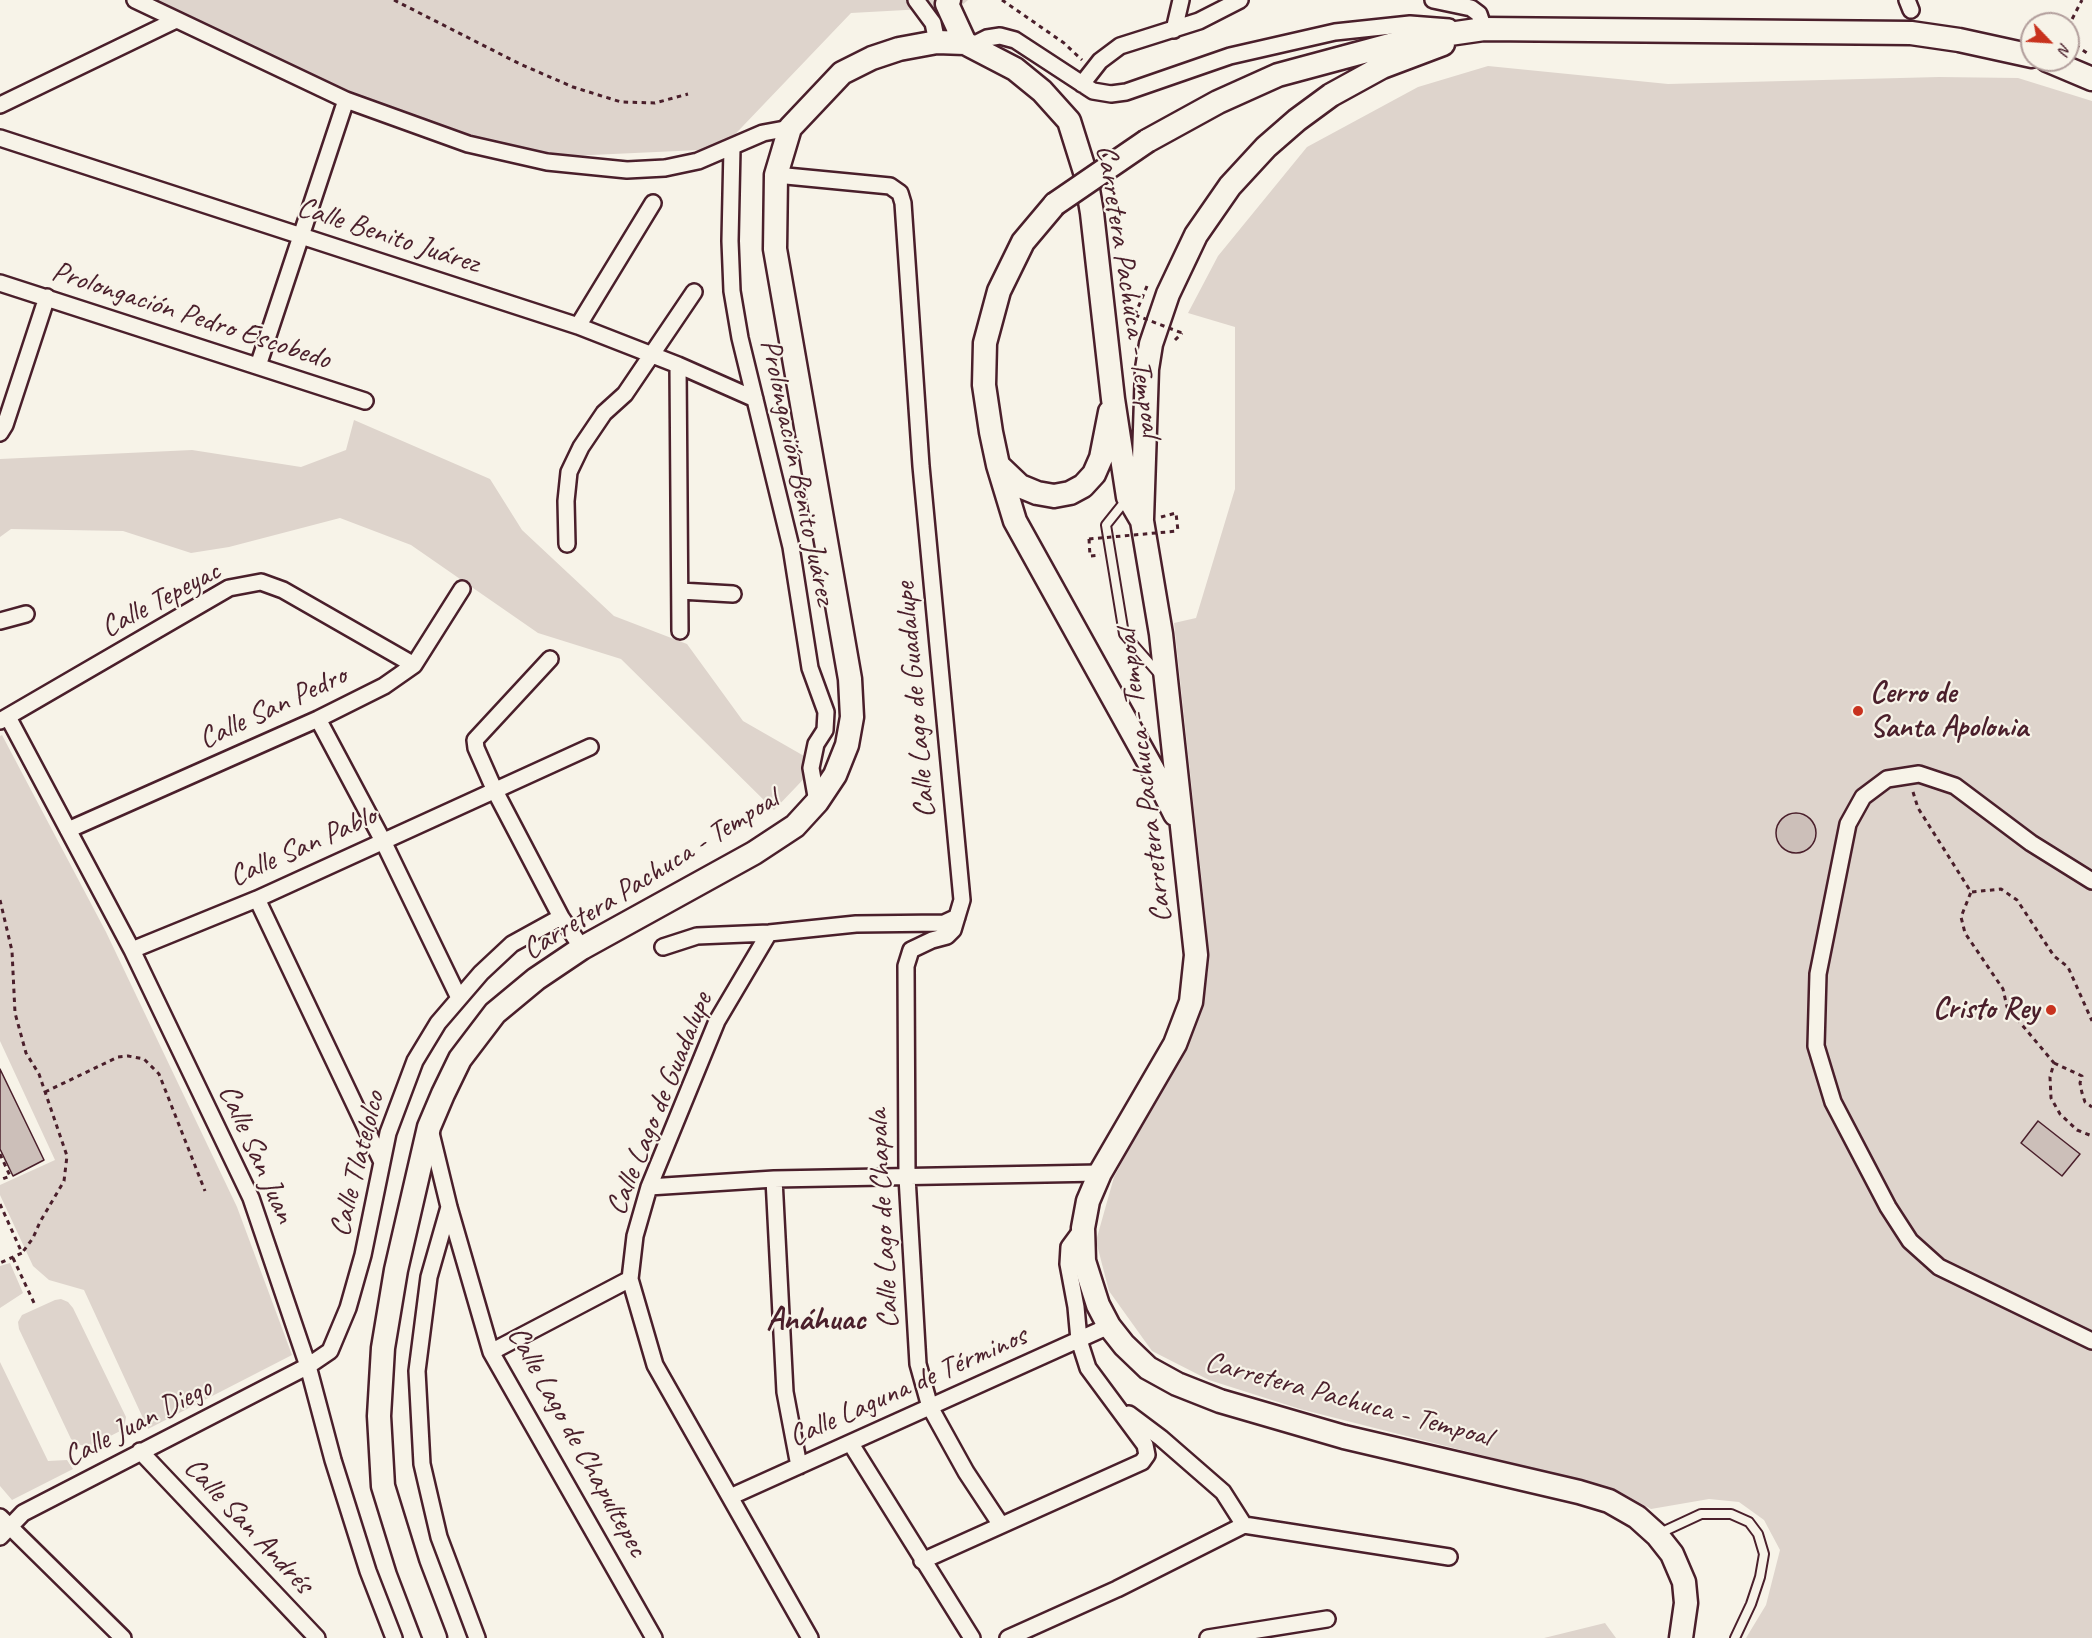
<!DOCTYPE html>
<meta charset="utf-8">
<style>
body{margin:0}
#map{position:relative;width:2092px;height:1638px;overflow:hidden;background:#f7f3e8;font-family:Caveat,sans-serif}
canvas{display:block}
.north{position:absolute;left:2020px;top:12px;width:60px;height:60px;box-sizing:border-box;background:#f7f3e8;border:2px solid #b29e9c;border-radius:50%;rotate:115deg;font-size:16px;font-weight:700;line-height:24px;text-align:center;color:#4a1f2b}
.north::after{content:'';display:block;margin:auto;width:21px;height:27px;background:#c8321e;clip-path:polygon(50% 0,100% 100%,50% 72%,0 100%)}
</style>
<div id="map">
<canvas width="2092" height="1638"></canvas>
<div class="north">N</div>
</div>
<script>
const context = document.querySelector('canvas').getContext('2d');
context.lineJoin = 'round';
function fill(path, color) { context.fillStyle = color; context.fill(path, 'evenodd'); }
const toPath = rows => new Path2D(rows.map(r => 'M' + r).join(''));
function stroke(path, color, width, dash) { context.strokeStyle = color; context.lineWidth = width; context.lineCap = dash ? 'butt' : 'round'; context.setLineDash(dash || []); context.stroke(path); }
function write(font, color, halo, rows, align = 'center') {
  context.font = font + ' Caveat,sans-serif'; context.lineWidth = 4.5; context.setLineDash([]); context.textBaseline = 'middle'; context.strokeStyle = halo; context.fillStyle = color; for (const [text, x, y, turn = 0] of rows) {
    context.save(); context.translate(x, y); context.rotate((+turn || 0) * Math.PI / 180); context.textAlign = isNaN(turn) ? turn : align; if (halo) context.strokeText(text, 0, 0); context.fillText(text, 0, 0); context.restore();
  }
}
const green = toPath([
 [135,0,968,0,960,7,851,13,721,149,548,157,400,120],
 [1488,66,1668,84,1939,77,2018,78,2092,101,2092,1638,1746,1638,1766,1605,1780,1550,1764,1520,1739,1502,1709,1499,1651,1509,1615,1489,1300,1409,1209,1380,1152,1351,1109,1291,1096,1241,1114,1177,1184,1046,1208,972,1206,921,1174,623,1196,618,1235,489,1235,327,1188,313,1218,256,1307,147,1418,87],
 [354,420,490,479,522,530,614,616,687,644,743,721,818,764,774,810,621,659,538,633,411,545,340,518,229,547,191,553,123,531,11,529,0,537,0,459,192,450,301,467,346,450],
 [2,735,106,932,237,1207,292,1355,148,1429,84,1290,49,1280,33,1266,0,1195,0,1185,55,1160,0,1041,0,736],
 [10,1263,23,1293,0,1308,0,1266],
 [61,1299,68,1302,73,1308,126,1417,124,1429,89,1447,77,1444,71,1439,19,1329,18,1322,22,1315,55,1300],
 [0,1362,48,1461,67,1460,73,1469,12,1500,0,1486],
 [1605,1623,1616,1638,1544,1638]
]);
const building = toPath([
 '1776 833a20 20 0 1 1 40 0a20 20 0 1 1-40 0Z',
 [0,1069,44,1160,13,1176,0,1149,0,1069],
 [2038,1121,2080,1154,2062,1176,2021,1143,2038,1121]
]);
const path = toPath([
 [394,0,520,64,573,87,621,102,655,103,688,94],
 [1002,0,1064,43,1082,60],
 [2068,27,2082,0],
 [2068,40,2090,55],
 [1135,315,1147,286],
 [1175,340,1182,333],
 [1161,517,1176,513,1178,531],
 [1089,539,1090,556,1100,555],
 [1913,792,1918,808,1971,892,1961,917,1965,933,2003,989,2007,1007,2054,1063,2050,1077,2051,1098,2060,1114,2077,1130,2092,1136],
 [1972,892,2001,889,2017,900,2054,956,2068,967,2092,1021],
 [0,900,12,951,15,1013,26,1053,39,1074,67,1156,64,1181,40,1222,33,1238,22,1253],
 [2054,1063,2082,1076,2080,1083,2082,1093,2085,1102,2092,1107],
 [45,1092,118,1057,128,1056,144,1059,159,1074,205,1191],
 [0,1154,10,1176,0,1180],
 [0,1204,22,1253,0,1263],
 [13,1258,35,1305]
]);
const lane = toPath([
 [1126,500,1106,525,1124,634,1159,674],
 [1658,1534,1701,1514,1731,1514,1749,1522,1758,1534,1764,1554,1760,1577,1751,1604,1735,1638]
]);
const street = toPath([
 [135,0,346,100,468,144,547,162,627,170,665,168,698,161,763,133,790,128],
 [916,0,933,23,937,42],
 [1433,0,1471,8,1479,14,1484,29,1476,29],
 [1907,0,1911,10],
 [1174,30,1181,0],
 [971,46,987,38,1000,36,1015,40,1093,91,1111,94,1126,92,1230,56,1335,32,1410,24,1449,27],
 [1082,84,1100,61,1120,46,1199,21,1240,0],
 [0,105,176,20],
 [0,138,578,326,678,365,755,399],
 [732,148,730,241,732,291,740,338,791,547,810,668,826,712,825,730,816,744,811,768,817,802],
 [776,175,890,186,900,193,903,203,921,466,962,900,953,930,947,936,932,940,911,950,906,966,907,1177,918,1364,930,1407,966,1472,1001,1525],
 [0,283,365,401],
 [578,326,653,203],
 [678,365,680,631],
 [258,366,346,100],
 [0,433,5,425,47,297],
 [567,544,566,501,569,472,581,447,604,413,625,394,694,292],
 [680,591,733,594],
 [0,621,26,614],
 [550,659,475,740,476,748,495,791,561,917,582,948],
 [8,717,132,950,251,1198,308,1366,333,1460,368,1571,394,1638],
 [318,719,383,841,459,998],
 [0,721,229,588,261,582,283,590,414,665],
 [68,830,318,719,384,686,414,665,462,589],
 [2092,881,2031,843,1955,786,1919,774,1887,779,1863,797,1848,824,1818,974,1816,1046,1833,1102,1888,1207,1910,1241,1939,1267,2092,1341],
 [257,899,381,1160],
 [769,933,717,1021,649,1187,635,1236,630,1279,655,1365,810,1638],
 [663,947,697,936,769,933,856,924,944,923,957,917],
 [132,950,257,899,590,747],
 [431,1133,449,1207,491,1352,654,1638],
 [774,1179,785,1392,799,1466],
 [649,1187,774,1179,1100,1173],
 [449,1207,429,1277,417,1371,422,1464,439,1537,477,1638],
 [491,1352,630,1279],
 [1129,1414,1161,1438,1223,1492,1244,1525],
 [851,1444,972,1638],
 [140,1451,317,1638],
 [730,1497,1109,1326],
 [0,1517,123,1638],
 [1244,1525,1449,1557],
 [0,1537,23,1513,308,1366,330,1351,348,1308,363,1255,388,1133,415,1061,438,1023,481,973,512,944,561,917],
 [922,1561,1142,1462,1147,1455,1145,1445,1088,1368,1079,1340,1076,1307,1068,1264,1069,1247,1083,1228],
 [1008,1638,1117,1589,1244,1525],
 [1208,1638,1327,1619]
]);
const secondary = toPath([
 [949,0,947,4,965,43],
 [2047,60,2092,79],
 [1147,141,1218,102,1278,75,1408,40,1484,29,1911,33,1959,40,2032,56],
 [1055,204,1023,242,999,291,985,343,984,385,991,432,998,465,1015,521,1152,768,1175,814],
 [999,466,1020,486,1037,493,1054,496,1070,493,1083,486,1094,474,1101,458,1110,412],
 [1142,519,1147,369,1151,344,1168,294,1196,235,1230,186,1266,147,1297,120,1331,95,1382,67,1443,44],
 [435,1638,408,1567,383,1486,379,1416,383,1348,396,1270,429,1127,443,1094,460,1059,495,1013,536,979,582,948,754,853,795,826,817,802,835,775,847,745,852,717,850,679,775,249,776,175,790,128,842,73,872,58,899,49,937,42,965,43,1015,69,1042,91,1069,121,1085,172,1092,213,1113,399,1128,497,1142,521,1161,634,1196,955,1191,1002,1175,1044,1100,1173,1088,1201,1083,1228,1084,1261,1098,1305,1109,1326,1124,1345,1148,1368,1177,1384,1220,1401,1344,1437,1579,1492,1609,1501,1637,1517,1657,1535,1672,1554,1684,1582,1686,1603,1681,1638]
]);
const pathBridge = toPath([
 [1135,315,1182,333],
 [1089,539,1178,531]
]);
const secondaryBridge = toPath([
 [1055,204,1147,141]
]);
const markers = [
 [1858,711,6,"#c8321e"],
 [2051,1010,6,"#c8321e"]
];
const streetNames = [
 ["Calle Benito Juárez",388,236,18],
 ["Carretera Pachuca - Tempoal",1128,291,81],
 ["Prolongación Pedro Escobedo",191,316,18],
 ["Prolongación Benito Juárez",797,472,78],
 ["Calle Tepeyac",161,600,-28],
 ["Calle Lago de Guadalupe",916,700,-95],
 ["Calle San Pedro",273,708,-25],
 ["Carretera Pachuca - Tempoal",1145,776,-97],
 ["Calle San Pablo",303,847,-24],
 ["Carretera Pachuca - Tempoal",651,875,-32],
 ["Calle Lago de Guadalupe",660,1104,-68],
 ["Calle San Juan",256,1154,66],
 ["Calle Tlatelolco",358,1164,-76],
 ["Calle Lago de Chapala",884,1219,-93],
 ["Calle Laguna de Términos",908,1387,-24],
 ["Carretera Pachuca - Tempoal",1348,1400,15],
 ["Calle Juan Diego",138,1423,-27],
 ["Calle Lago de Chapultepec",577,1442,61],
 ["Calle San Andrés",248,1526,47]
];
const poiNames = [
 ["Cerro de",1870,694],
 ["Santa Apolonia",1870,728],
 ["Cristo Rey",2039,1010,"right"]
];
const quarterNames = [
 ["Anáhuac",816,1320]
];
fill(green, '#ded4cc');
fill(building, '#ccbfb9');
stroke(building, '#4a1f2b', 1.5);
stroke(lane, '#4a1f2b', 12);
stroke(street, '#4a1f2b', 20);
stroke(secondary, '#4a1f2b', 27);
stroke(path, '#4a1f2b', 3, [4.5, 4.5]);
stroke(lane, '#f7f3e8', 8);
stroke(street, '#f7f3e8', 15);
stroke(secondary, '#f7f3e8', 22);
stroke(secondaryBridge, '#4a1f2b', 27, []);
stroke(pathBridge, '#4a1f2b', 3, [4.5, 4.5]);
stroke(secondaryBridge, '#f7f3e8', 22);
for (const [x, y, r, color] of markers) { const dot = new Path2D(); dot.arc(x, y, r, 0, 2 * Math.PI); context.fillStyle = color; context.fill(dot); stroke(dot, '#f7f3e8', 2); }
write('30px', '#4a1f2b', '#f7f3e8', streetNames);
write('bold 30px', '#4a1f2b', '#f7f3e8', poiNames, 'left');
write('bold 33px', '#4a1f2b', '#f7f3e8', quarterNames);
</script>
